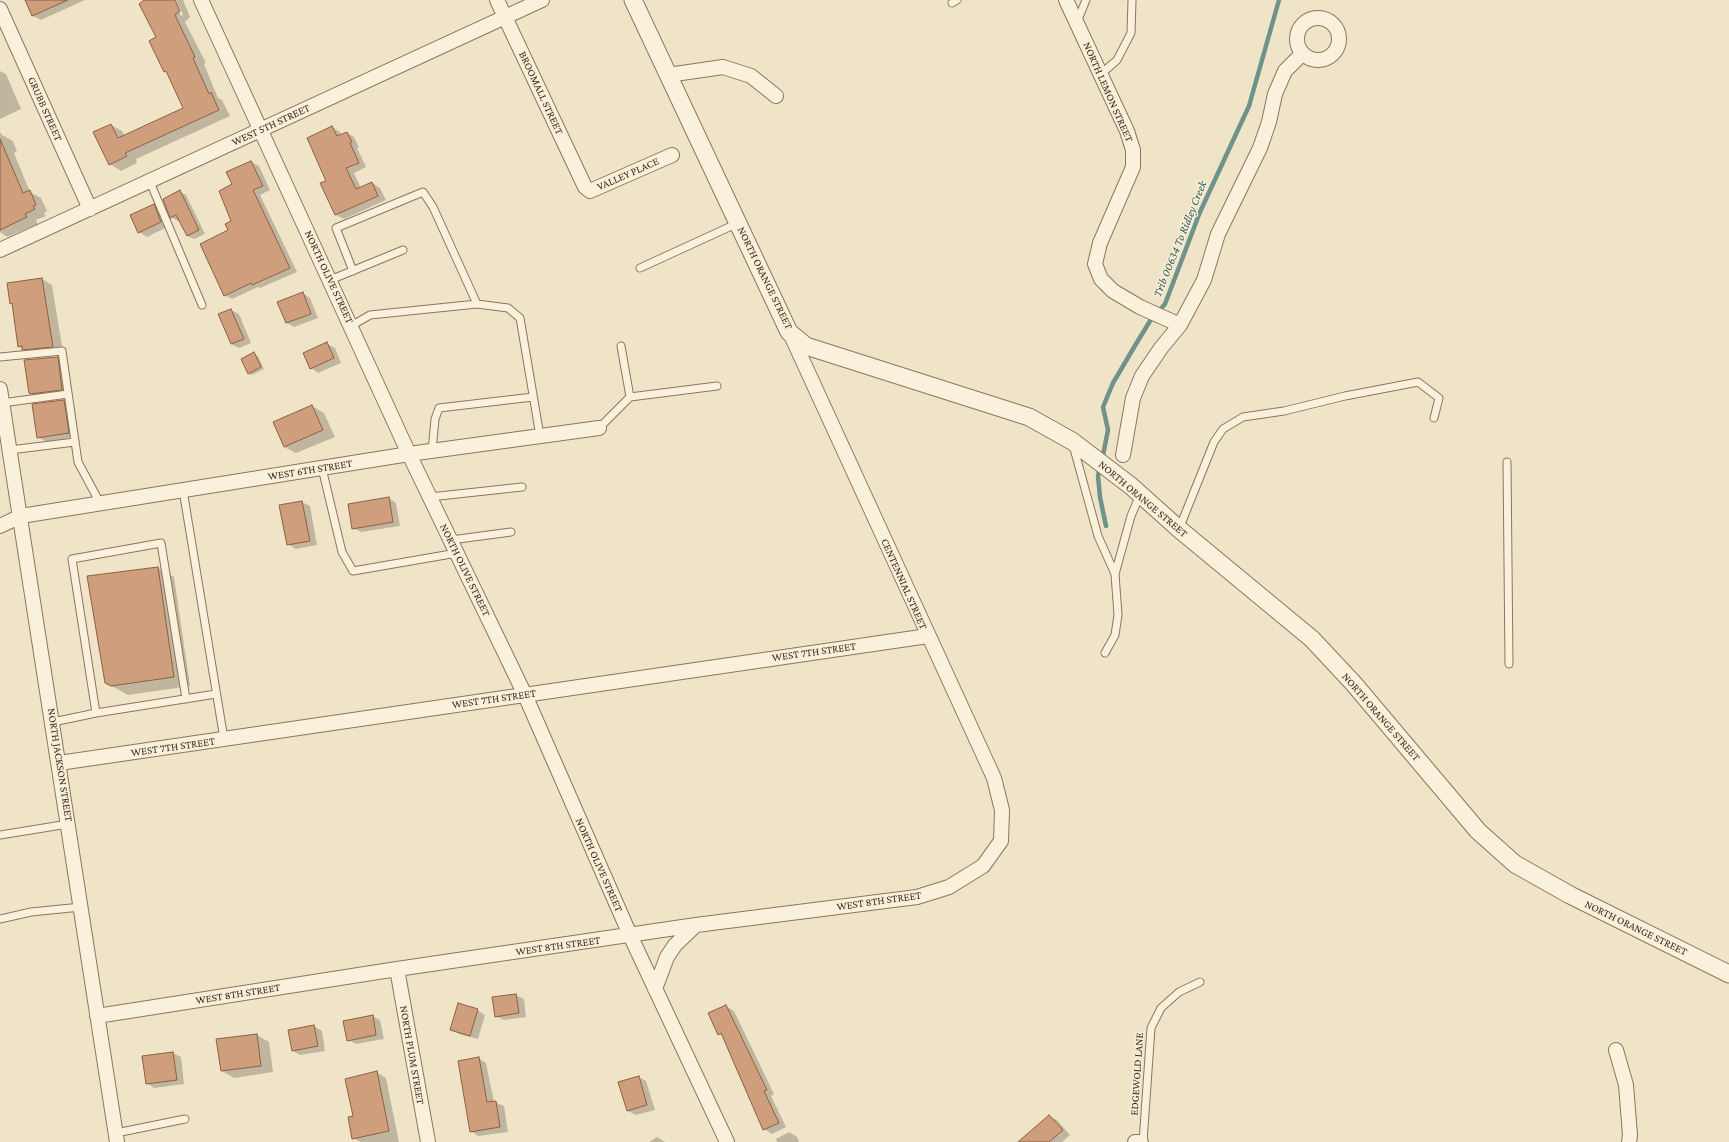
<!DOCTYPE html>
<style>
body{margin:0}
canvas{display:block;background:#f0e4c8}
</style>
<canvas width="1729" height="1142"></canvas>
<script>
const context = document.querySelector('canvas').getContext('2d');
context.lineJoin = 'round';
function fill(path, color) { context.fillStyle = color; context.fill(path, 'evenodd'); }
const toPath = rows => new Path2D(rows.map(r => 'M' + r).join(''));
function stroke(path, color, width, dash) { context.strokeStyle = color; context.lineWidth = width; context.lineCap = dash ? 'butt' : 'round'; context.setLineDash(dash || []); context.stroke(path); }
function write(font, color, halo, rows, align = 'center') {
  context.font = font + ' "Crimson Pro",serif'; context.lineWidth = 3; context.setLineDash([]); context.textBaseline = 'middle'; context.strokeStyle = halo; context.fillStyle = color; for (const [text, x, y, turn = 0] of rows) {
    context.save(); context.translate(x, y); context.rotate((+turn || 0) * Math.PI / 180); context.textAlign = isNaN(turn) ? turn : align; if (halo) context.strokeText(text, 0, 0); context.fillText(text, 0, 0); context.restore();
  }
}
const shadow = toPath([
 [26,0,85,0,41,20,33,16],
 [144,0,174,0,181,16,183,15,176,0,183,0,190,17,185,22,206,63,204,64,218,98,222,100,230,116,136,159,137,163,121,171,110,164,111,125,122,131,125,136,184,109,168,73,165,72,150,41,157,38],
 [0,71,6,74,21,109,0,119],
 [332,127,340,132,342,135,347,133,354,137,359,147,357,148,366,167,354,173,361,188,372,183,380,188,386,200,344,219,336,215,322,184,327,181],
 [0,132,2,135,13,141,17,151,14,153,30,192,41,198,47,211,44,213,46,216,36,220,38,224,7,237,0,232],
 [251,162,259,166,270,190,260,195,297,272,260,288,258,287,232,299,225,295,230,231,233,221,233,185],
 [180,192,186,195,205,234,194,239,188,236,180,219,178,221,171,217],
 [154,205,161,209,169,226,147,237,139,232],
 [42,279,52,285,63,352,33,355,19,346,14,305,10,303],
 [303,293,310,298,318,318,294,327,287,323],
 [231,310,239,314,251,343,239,348,231,344],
 [327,344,335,348,341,363,318,373,311,368],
 [254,354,258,356,264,369,252,375,248,373],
 [57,358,65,362,70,394,39,398,31,393],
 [64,401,72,405,76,437,46,442,38,437],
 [312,406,324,413,335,437,296,453,284,447],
 [389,498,396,503,400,526,361,532,353,528],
 [302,502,310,506,317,545,296,549,288,544],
 [158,568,174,577,190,686,128,695,106,683],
 [516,995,524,999,526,1017,504,1020,496,1016],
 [726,1006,734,1011,774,1094,771,1096,786,1127,772,1134,764,1129,723,1036,719,1034],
 [477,1010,485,1015,478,1039,459,1034,451,1029],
 [372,1016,380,1020,384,1039,356,1044,348,1040],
 [314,1026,322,1031,325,1051,300,1055,293,1051],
 [257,1035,269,1042,273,1072,234,1078,222,1071],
 [173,1053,181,1057,184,1084,154,1088,147,1083],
 [478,1058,486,1063,494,1102,504,1106,508,1132,478,1136,471,1131],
 [376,1072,386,1078,399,1142,360,1142,353,1138,355,1117],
 [639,1077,646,1081,655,1110,636,1115,628,1111,619,1082],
 [1049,1116,1057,1120,1070,1135,1062,1142,1028,1142],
 [789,1132,797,1137,799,1142,777,1142,776,1139],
 [657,1137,665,1142,649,1142]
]);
const stream = toPath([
 [1102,460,1108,430,1103,407,1113,383,1136,344,1150,321,1165,304,1200,212,1249,106,1279,0],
 [1100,467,1098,476,1100,497,1106,526]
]);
const building = toPath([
 [25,0,68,0,32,16,25,0],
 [144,0,175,0,180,11,175,15,195,57,193,58,209,94,211,92,219,110,125,153,127,156,109,165,93,132,111,124,118,138,183,108,166,71,164,72,149,41,156,37,139,4,144,0],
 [332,126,337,136,347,132,352,142,350,143,359,163,346,168,356,189,372,182,378,196,335,215,320,183,326,181,307,138,332,126],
 [0,139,23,193,30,190,36,205,33,206,35,209,25,214,27,217,0,230,0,139],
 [251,161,263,186,253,190,290,268,252,285,251,283,224,296,200,244,228,230,225,224,231,221,219,191,232,184,226,172,251,161],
 [180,190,199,230,187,236,176,215,170,218,163,199,180,190],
 [154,204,161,222,138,233,130,215,154,204],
 [42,278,53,347,22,350,22,346,18,347,12,303,10,304,7,283,42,278],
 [303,292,311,314,286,323,277,302,303,292],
 [231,309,244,339,231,344,218,314,231,309],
 [327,342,334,358,310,369,303,353,327,342],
 [254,352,261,367,248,374,241,359,254,352],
 [58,357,62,390,30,394,29,393,24,360,58,357],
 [64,400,69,433,37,438,32,404,64,400],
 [312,405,323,430,284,447,273,422,312,405],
 [389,497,393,522,352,529,348,504,389,497],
 [302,501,310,541,287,545,279,505,302,501],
 [158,567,174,677,111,686,105,683,87,576,158,567],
 [516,994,519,1013,495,1017,492,997,516,994],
 [458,1003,478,1009,470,1036,450,1030,458,1003],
 [726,1005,767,1090,764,1091,779,1123,763,1130,721,1033,718,1035,708,1013,726,1005],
 [373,1015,376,1035,347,1041,343,1021,373,1015],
 [314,1025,318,1046,292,1051,288,1030,314,1025],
 [257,1034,261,1066,221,1071,216,1039,257,1034],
 [173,1052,177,1080,146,1084,142,1056,173,1052],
 [479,1057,487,1102,496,1101,500,1127,470,1132,458,1061,479,1057],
 [377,1071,389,1131,352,1139,348,1117,353,1116,345,1079,377,1071],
 [639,1076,647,1105,627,1111,618,1082,639,1076],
 [1049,1115,1063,1130,1049,1142,1018,1142,1049,1115]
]);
const service = toPath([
 [952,3,957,0],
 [1077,22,1086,0],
 [1101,74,1117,60,1131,33,1132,0],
 [150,182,202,305],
 [640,268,738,223],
 [330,280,403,250],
 [477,304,508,308,520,318,540,436],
 [351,326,370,315,477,304,433,207,423,192,336,228,353,271],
 [621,346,630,397],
 [0,357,62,351,78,462,100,503],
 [2,403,68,394],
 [599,428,630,397,717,386],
 [1073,445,1098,536,1115,574],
 [10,450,75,442],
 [432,451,435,419,439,408,533,397],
 [1507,462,1509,664],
 [322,468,342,552,353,571,457,553],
 [183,490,224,739],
 [430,497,522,487],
 [1179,529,1214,442,1223,429,1243,417,1284,411,1345,396,1418,382,1439,398,1434,418],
 [451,540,511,532],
 [1105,653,1115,635,1118,615,1115,574,1131,516,1140,495],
 [186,699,161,543,72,559,96,713,216,694],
 [53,722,96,713],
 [0,835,68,824],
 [0,919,31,912,81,907],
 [116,1133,185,1119],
 [1143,1142,1151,1028,1161,1008,1179,992,1200,982]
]);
const minor = toPath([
 [201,0,409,454,525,695,630,935,727,1142],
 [497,0,585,187,590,191,672,155],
 [1066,0,1127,131,1133,150,1133,167,1100,243,1095,264,1101,279,1113,291,1140,307,1180,325],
 [0,9,90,209],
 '1297 39a21 21 0 1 1 42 0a21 21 0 1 1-42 0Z',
 [668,75,723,67,751,76,776,96],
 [0,250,542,0],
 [0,389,117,1142],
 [1123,455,1133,398,1142,376,1161,348,1180,325,1204,280,1218,234,1260,148,1269,122,1275,94,1285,71,1302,54],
 [0,526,21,516,409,454,599,428],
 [59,763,928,636],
 [397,969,428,1142],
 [655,989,667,957,675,945,696,925],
 [97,1016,397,969,696,925,917,897,949,887,983,866,1001,841,1002,810,994,778,790,333],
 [1616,1050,1626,1085,1630,1135,1629,1142],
 [1135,1142,1141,1142]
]);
const tertiary = toPath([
 [633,0,789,332,806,346,1029,417,1072,441,1131,486,1179,529,1312,639,1354,684,1478,831,1515,864,1570,895,1729,974]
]);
const streetNames = [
 ["NORTH LEMON STREET",1108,92,66],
 ["BROOMALL STREET",541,93,65],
 ["GRUBB STREET",45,109,66],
 ["WEST 5TH STREET",271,125,-25],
 ["VALLEY PLACE",628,174,-24],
 ["NORTH OLIVE STREET",329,277,65],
 ["NORTH ORANGE STREET",765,278,64],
 ["WEST 6TH STREET",310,470,-9],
 ["NORTH ORANGE STREET",1143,499,40],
 ["NORTH OLIVE STREET",465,570,64],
 ["CENTENNIAL STREET",904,584,66],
 ["WEST 7TH STREET",814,652,-8],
 ["WEST 7TH STREET",494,699,-8],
 ["NORTH ORANGE STREET",1381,717,49],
 ["WEST 7TH STREET",173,747,-8],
 ["NORTH JACKSON STREET",60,765,81],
 ["NORTH OLIVE STREET",599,865,66],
 ["WEST 8TH STREET",879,901,-8],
 ["NORTH ORANGE STREET",1636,928,26],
 ["WEST 8TH STREET",558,946,-8],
 ["WEST 8TH STREET",238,994,-9],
 ["NORTH PLUM STREET",412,1055,80],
 ["EDGEWOLD LANE",1137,1074,-86]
];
const waterNames = [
 ["Trib 00634 To Ridley Creek",1180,239,-68]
];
fill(shadow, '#0003');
stroke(stream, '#6f938a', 4.5);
fill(building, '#cf9f7d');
stroke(building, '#8d5f41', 1);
stroke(service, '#8d765c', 9);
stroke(minor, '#8d765c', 16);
stroke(tertiary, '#8d765c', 19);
stroke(service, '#faf1dc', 7);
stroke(minor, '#faf1dc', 14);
stroke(tertiary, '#faf1dc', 17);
write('11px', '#3d2e20', '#f7eed8', streetNames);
write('italic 12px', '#2f5d5a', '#f7eed8', waterNames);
</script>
